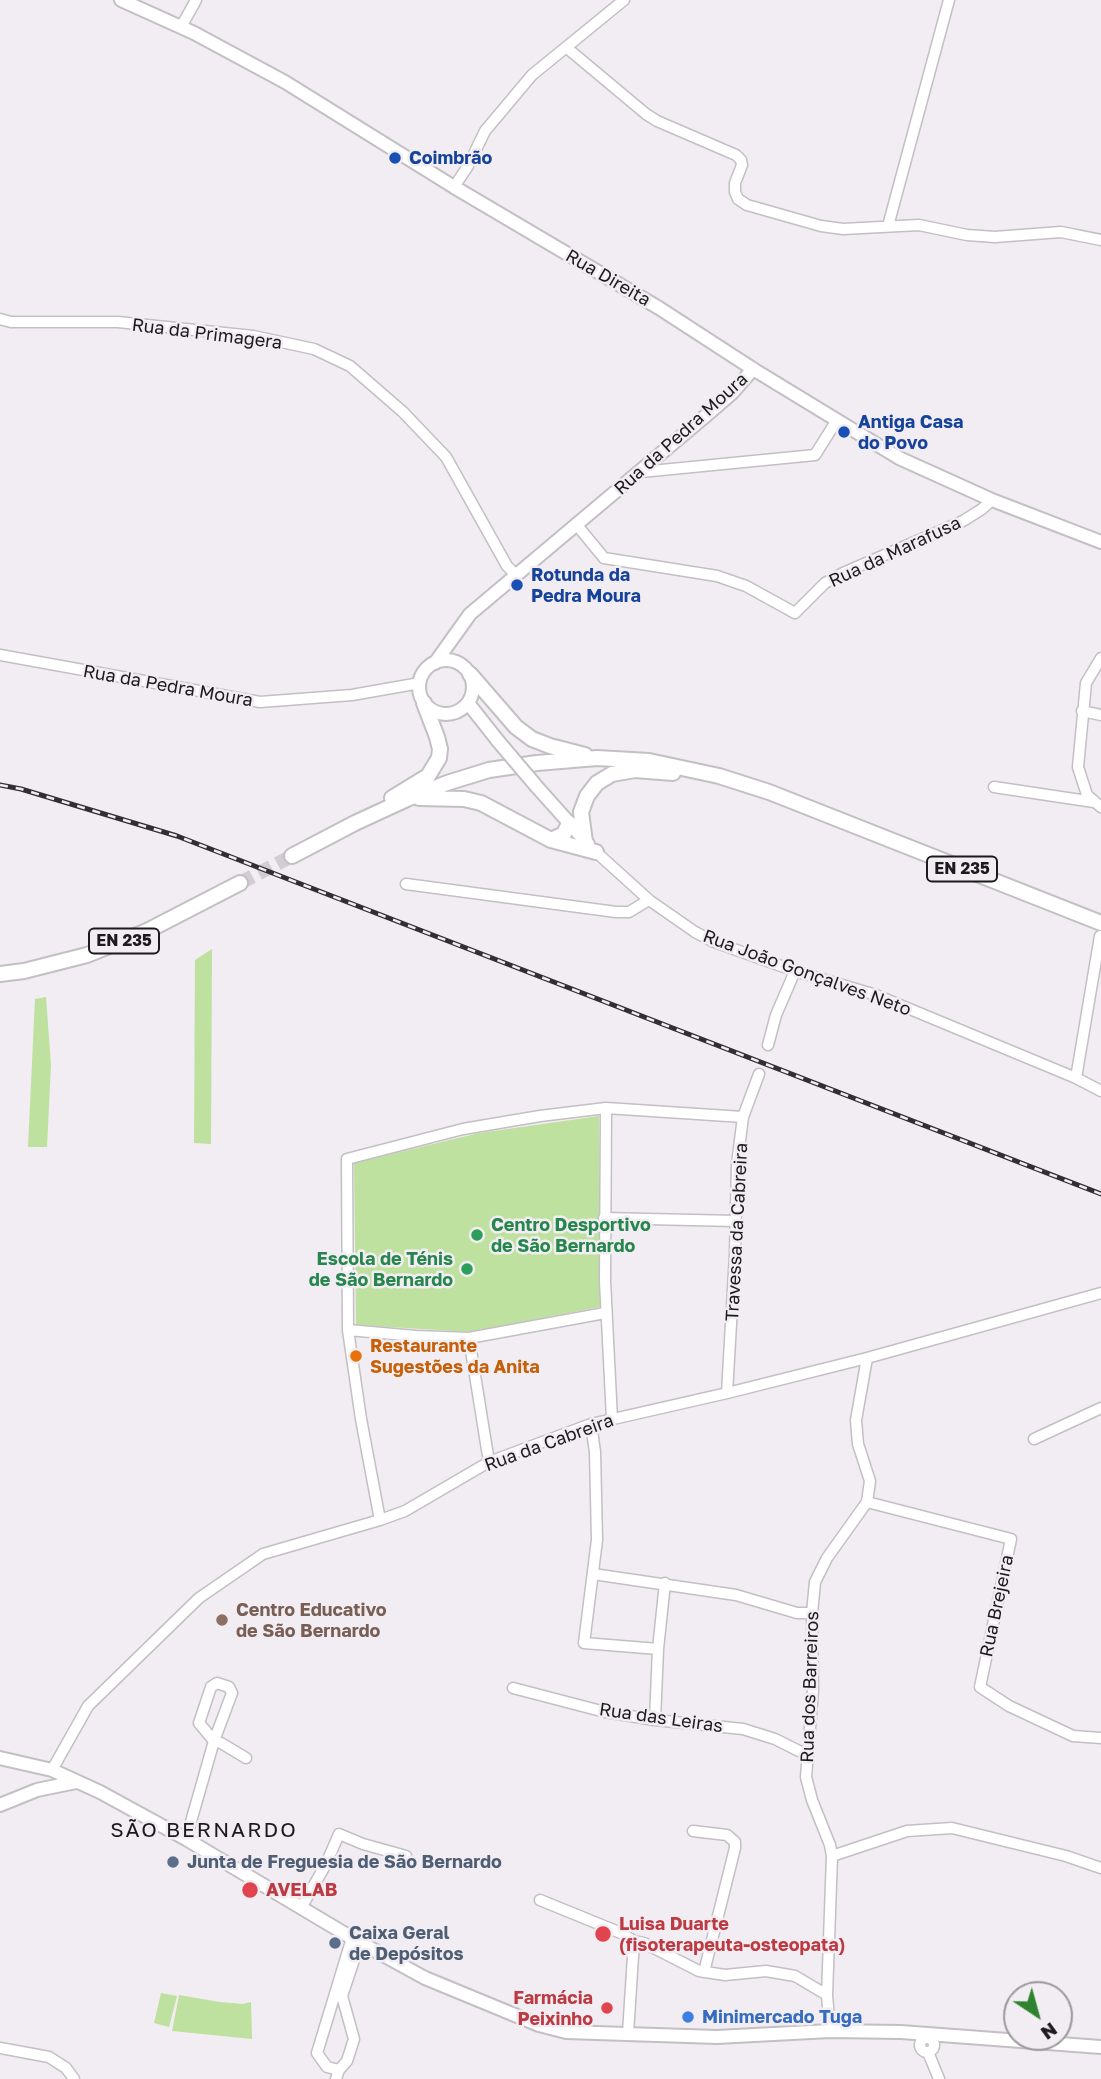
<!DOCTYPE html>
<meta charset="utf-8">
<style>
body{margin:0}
#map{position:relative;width:1101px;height:2079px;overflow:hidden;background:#f1edf2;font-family:"Golos Text",sans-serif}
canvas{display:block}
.north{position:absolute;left:1003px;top:1981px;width:70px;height:70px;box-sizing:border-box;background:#f1edf2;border:2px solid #9c999c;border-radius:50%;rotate:144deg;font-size:19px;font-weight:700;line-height:28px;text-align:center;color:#1c1a1c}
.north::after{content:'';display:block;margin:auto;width:24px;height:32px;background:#2f8330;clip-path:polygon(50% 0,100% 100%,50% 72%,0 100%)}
</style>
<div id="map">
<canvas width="1101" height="2079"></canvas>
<div class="north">N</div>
</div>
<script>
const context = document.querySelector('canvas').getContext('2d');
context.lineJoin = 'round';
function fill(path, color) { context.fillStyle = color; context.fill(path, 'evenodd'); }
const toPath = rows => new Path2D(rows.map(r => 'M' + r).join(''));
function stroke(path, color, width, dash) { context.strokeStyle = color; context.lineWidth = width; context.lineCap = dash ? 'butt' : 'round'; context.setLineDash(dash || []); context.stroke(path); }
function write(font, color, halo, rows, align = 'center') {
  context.font = font + ' "Golos Text",sans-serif'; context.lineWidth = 5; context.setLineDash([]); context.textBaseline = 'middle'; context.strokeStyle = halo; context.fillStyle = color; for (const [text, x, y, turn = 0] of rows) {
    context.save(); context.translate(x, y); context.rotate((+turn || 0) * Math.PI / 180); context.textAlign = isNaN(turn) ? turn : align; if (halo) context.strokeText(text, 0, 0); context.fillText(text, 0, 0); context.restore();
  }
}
const green = toPath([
 [212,949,211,1144,194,1143,195,960],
 [46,997,51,1065,47,1147,28,1147,35,999],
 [599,1116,600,1307,470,1332,356,1325,354,1163,479,1133],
 [161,1993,177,1996,169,2027,154,2023],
 [179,1995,220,2002,243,2004,251,2002,252,2039,172,2031]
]);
const primaryTunnel = toPath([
 [240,883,292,856]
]);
const minor = toPath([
 [181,27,196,0],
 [567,48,646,114,657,121,736,155,741,160,742,165,735,183,735,192,738,199,747,205,821,226,843,229,919,225,967,235,995,237,1061,232,1101,240],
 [454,187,468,166,485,131,532,75,624,0],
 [888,226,949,0],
 [0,319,11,322,118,322,253,336,314,349,350,366,403,412,446,457,507,566,516,575],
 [641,472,815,455,837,420],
 [576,524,604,558,717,576,746,586,795,613,825,583,843,573,963,521,982,509,992,500],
 [0,655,260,702,352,695,420,683],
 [1101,658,1086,683,1078,767,1087,795,1101,807],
 [1082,711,1101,715],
 [994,787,1094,802],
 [596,852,649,900,695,932,714,942,795,971,876,995,1076,1078,1101,1091],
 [406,884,616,912,629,912,649,900],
 [768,1045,776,1015,795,971],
 [1076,1078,1100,936],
 [606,1108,605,1281,612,1419],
 [604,1218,736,1221],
 [348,1330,416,1336,469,1338,605,1313],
 [469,1338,489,1462],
 [727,1393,735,1254,737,1164,743,1117,759,1074],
 [591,1424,595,1452,597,1540,584,1643,658,1649],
 [1034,1439,1101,1408],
 [867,1502,1011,1539,980,1687,1009,1706,1073,1736,1101,1738],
 [380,1520,361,1419,348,1330,347,1159,463,1129,540,1116,606,1108,743,1117],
 [593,1574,736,1595,797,1613,812,1613],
 [513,1688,605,1712,655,1720,743,1729,775,1739,807,1755],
 [655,1720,658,1649,665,1583],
 [52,1770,88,1706,199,1598,263,1554,380,1520,405,1511,489,1462,591,1424,727,1393,867,1358,1101,1293],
 [693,1831,727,1835,735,1842,735,1848,704,1972],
 [186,1839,214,1741,232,1693,229,1687,217,1683,211,1687,199,1723,214,1741,221,1743,246,1758],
 [832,1856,907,1831,952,1828,1066,1856,1101,1868],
 [540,1900,621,1933,634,1941,644,1943,699,1971,725,1975,766,1971,795,1976,827,1995],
 [301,1908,326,1864,339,1834,363,1844,406,1856],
 [830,2031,827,1995,832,1856,830,1845,812,1800,806,1777,813,1690,812,1613,815,1582,827,1558,867,1502,870,1481,858,1444,856,1420,867,1358],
 [628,2033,634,1941],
 '920 2045a7 7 0 1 1 14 0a7 7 0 1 1-14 0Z',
 [0,2048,49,2057,66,2068,74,2079],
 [928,2052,939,2079],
 [339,2070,327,2067,317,2053,352,1938],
 [336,2079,339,2070,347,2061,354,2039,342,1996,360,1942]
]);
const tertiary = toPath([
 '419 687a27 27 0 1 1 54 0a27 27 0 1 1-54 0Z',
 [435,663,470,614,709,413,732,393,753,369],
 [468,703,498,741],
 [537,787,588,844]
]);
const secondary = toPath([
 [121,0,194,33,285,82,454,187,659,308,753,369,899,458,992,500,1101,542],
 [0,1758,52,1770,100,1792,186,1839,352,1938,425,1978,539,2025,566,2032,717,2037,830,2031,901,2032,1101,2047],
 [0,1805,37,1790,76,1782]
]);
const primary = toPath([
 [470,674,516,727,532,739,550,746,585,755],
 [392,798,428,776,439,758,440,749,437,737,424,703],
 [419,798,464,799,481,803,551,840,596,852],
 [551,840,564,834,569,823],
 [585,842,581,812,587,796,597,783,612,774,635,770,673,773],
 [292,856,355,823,407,799,447,783,489,770,537,763,597,758,649,761,719,776,769,792,1101,923],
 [0,974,24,971,87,955,147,931,240,883]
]);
const rail = toPath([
 [0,785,21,789,177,836,1101,1194]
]);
const tertiaryBridge = toPath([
 [498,741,537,787]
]);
const markers = [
 [395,158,7,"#1a4fb4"],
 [844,432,7,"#1a4fb4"],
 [517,585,7,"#1a4fb4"],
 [477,1235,7,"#2e9e5b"],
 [467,1269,7,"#2e9e5b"],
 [356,1356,7,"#e8710a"],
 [222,1620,7,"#8d6e63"],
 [173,1862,7,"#5c6f8a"],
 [250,1890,9,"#e0444e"],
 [603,1934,9,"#e0444e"],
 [335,1943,7,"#5c6f8a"],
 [607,2008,7,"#e0444e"],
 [688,2017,7,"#3f7fe0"]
];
const shields = [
 [962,869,70],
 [124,941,70]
];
const shieldNames = [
 ["EN 235",962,869],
 ["EN 235",124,941]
];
const transitNames = [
 ["Coimbrão",409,158],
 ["Antiga Casa",858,422],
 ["do Povo",858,443],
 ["Rotunda da",531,575],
 ["Pedra Moura",531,596]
];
const streetNames = [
 ["Rua Direita",608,278,30],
 ["Rua da Primagera",207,334,7],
 ["Rua da Pedra Moura",681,434,-42],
 ["Rua da Marafusa",895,552,-25],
 ["Rua da Pedra Moura",168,686,10],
 ["Rua João Gonçalves Neto",807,973,20],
 ["Travessa da Cabreira",737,1232,-87],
 ["Rua da Cabreira",549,1443,-20],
 ["Rua Brejeira",997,1606,-78],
 ["Rua dos Barreiros",810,1687,-88],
 ["Rua das Leiras",661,1718,8]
];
const leisureNames = [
 ["Centro Desportivo",491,1225],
 ["de São Bernardo",491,1246],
 ["Escola de Ténis",453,1259,"right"],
 ["de São Bernardo",453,1280,"right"]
];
const foodNames = [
 ["Restaurante",370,1346],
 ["Sugestões da Anita",370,1367]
];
const educationNames = [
 ["Centro Educativo",236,1610],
 ["de São Bernardo",236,1631]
];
const serviceNames = [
 ["Junta de Freguesia de São Bernardo",187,1862],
 ["Caixa Geral",349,1933],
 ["de Depósitos",349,1954]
];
const healthNames = [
 ["AVELAB",266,1890],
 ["Luisa Duarte",619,1924],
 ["(fisoterapeuta-osteopata)",619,1945],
 ["Farmácia",593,1998,"right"],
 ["Peixinho",593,2019,"right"]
];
const shopNames = [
 ["Minimercado Tuga",702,2017]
];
const quarterNames = [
 ["SÃO BERNARDO",204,1830]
];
fill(green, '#bfe19f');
stroke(primaryTunnel, '#d1cdd2', 14, [14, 7]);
stroke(minor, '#c3bfc4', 13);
stroke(tertiary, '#c3bfc4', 16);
stroke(secondary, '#c3bfc4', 16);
stroke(primary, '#c3bfc4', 18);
stroke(minor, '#fff', 10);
stroke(tertiary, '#fff', 12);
stroke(secondary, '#fff', 12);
stroke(primary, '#fff', 14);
stroke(rail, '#322f32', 5);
stroke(rail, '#f1edf2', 2.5, [8]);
stroke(tertiaryBridge, '#c3bfc4', 16, []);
stroke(tertiaryBridge, '#fff', 12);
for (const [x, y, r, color] of markers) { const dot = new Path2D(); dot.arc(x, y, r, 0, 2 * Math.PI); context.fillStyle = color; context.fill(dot); stroke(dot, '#f1edf2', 2.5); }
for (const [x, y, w] of shields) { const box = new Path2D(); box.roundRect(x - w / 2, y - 12.5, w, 25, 5); context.fillStyle = '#f1edf2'; context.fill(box); stroke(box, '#1c1a1c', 2); }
write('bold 16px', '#1c1a1c', null, shieldNames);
write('bold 18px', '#164399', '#f1edf2', transitNames, 'left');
write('18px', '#1c1a1c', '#f1edf2', streetNames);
write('bold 18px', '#27864d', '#f1edf2', leisureNames, 'left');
write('bold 18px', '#c56008', '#f1edf2', foodNames, 'left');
write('bold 18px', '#785e54', '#f1edf2', educationNames, 'left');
write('bold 18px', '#4e5e75', '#f1edf2', serviceNames, 'left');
write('bold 18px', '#be3a42', '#f1edf2', healthNames, 'left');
write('bold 18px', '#366cbe', '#f1edf2', shopNames, 'left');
context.letterSpacing = '2px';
write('21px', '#1c1a1c', '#f1edf2', quarterNames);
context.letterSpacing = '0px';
</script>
